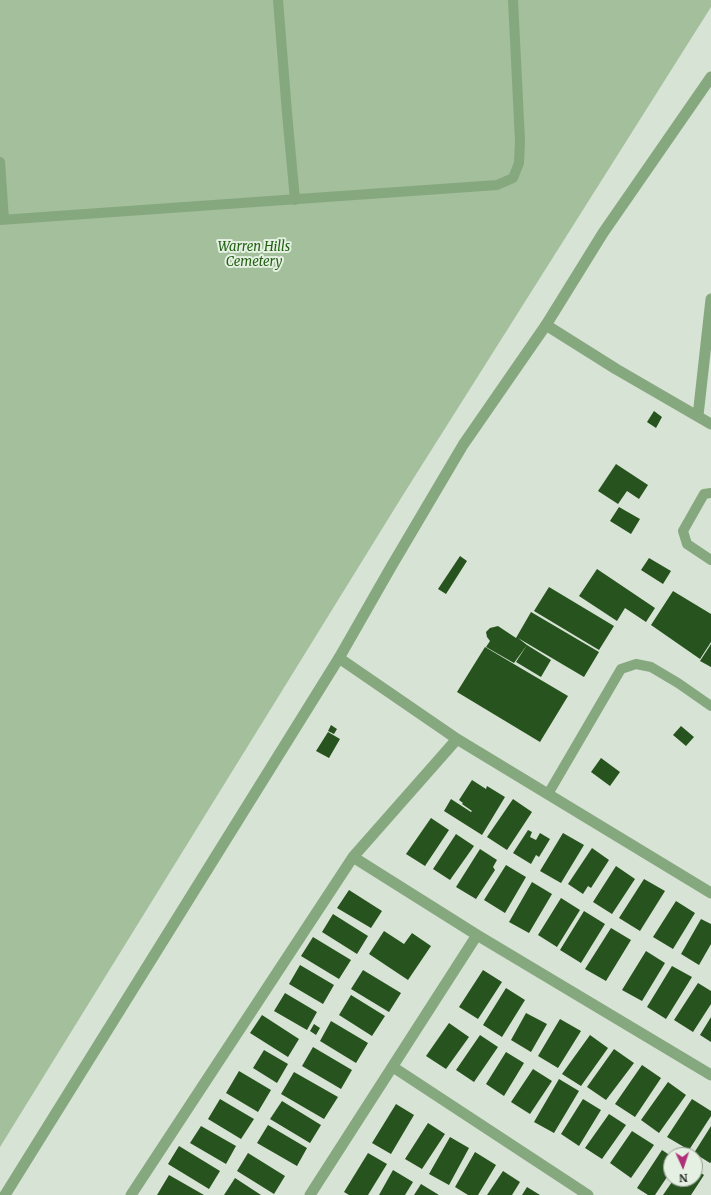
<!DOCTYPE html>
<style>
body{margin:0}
#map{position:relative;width:711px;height:1195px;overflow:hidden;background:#d7e3d4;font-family:Merriweather,serif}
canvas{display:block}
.north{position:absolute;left:663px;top:1147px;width:40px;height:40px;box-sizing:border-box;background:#e4f0e1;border:1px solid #97a095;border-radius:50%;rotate:177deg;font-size:11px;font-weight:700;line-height:16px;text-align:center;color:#232822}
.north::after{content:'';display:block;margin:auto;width:14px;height:18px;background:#b12f79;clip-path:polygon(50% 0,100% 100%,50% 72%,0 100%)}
</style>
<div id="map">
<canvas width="711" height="1195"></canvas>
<div class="north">N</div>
</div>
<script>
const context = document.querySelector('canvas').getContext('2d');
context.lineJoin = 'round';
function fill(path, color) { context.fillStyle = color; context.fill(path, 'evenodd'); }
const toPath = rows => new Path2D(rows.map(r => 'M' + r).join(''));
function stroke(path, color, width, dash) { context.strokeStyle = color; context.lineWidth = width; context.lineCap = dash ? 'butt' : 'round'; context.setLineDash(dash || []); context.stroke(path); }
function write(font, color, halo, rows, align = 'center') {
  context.font = font + ' Merriweather,serif'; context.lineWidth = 4; context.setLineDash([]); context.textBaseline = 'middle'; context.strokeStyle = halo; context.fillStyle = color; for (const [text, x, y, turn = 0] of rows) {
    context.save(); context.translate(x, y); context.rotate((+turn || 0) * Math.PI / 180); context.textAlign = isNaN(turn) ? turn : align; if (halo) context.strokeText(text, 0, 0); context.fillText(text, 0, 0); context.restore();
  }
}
const green = toPath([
 [0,0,711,0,711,7,403,495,0,1147]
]);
const building = toPath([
 [654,411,662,417,656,428,647,422],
 [616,464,648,485,639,499,627,491,618,504,598,491],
 [619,507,640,519,631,534,610,521],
 [460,556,467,561,446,594,438,589],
 [649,558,671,571,663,584,641,570],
 [597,569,655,608,646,622,625,608,617,621,579,596],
 [549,587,614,626,599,650,534,611],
 [673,591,711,614,711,642,700,659,651,625],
 [531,612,599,652,584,677,518,638,527,645,514,663,486,647,490,641,487,637,486,632,490,628,498,626,516,638],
 [711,644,711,667,700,661],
 [527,645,551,660,541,677,516,662],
 [485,647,568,696,540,742,457,692],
 [331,725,337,729,334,734,328,731],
 [681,726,694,737,686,746,673,735],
 [328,732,340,739,329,758,316,751],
 [601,758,620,772,610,786,591,772],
 [472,780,486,789,487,786,505,797,482,835,444,811,451,799,471,812,472,811,462,804,463,803,459,800],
 [513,799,532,812,507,850,487,837],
 [431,818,449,830,425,866,406,854],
 [528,830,532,832,530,837,536,840,540,833,550,839,539,857,536,855,531,864,513,853],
 [563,833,584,845,561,883,540,871],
 [456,834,474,846,450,880,433,869],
 [592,848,609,860,591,888,588,886,583,894,568,884],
 [480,849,497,860,493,867,495,870,476,899,456,887],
 [506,865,526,877,505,913,484,900],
 [616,866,635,879,612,914,593,902],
 [644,879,665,891,640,931,619,918],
 [532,882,552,894,529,933,509,922],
 [349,890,382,911,371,928,337,908],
 [561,898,580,910,557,947,538,935],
 [676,901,695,913,673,949,653,937],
 [584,911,605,924,581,963,560,950],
 [333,914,368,936,357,954,322,932],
 [701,919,711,924,711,944,699,965,681,954],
 [611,928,631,940,606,981,585,969],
 [384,931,404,944,412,933,431,946,408,980,369,954],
 [313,937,351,960,339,979,301,956],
 [646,951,665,963,642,1001,622,990],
 [300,965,334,985,323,1004,289,984],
 [672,966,692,977,666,1019,647,1007],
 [363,970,401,993,389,1012,351,989],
 [483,970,502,982,478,1019,459,1007],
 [698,983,711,991,711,1004,693,1032,674,1020],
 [506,988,525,1000,502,1037,483,1025],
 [285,993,317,1012,307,1030,274,1011],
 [351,995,385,1016,372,1036,339,1015],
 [526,1013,547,1024,531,1052,511,1040],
 [262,1015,299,1039,288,1057,250,1033],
 [711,1017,711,1042,700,1035],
 [560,1019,581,1031,558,1068,538,1056],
 [331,1021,368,1043,356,1063,320,1041],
 [449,1023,469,1037,446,1069,426,1056],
 [314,1024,320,1028,316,1035,310,1031],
 [480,1035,498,1047,474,1082,456,1070],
 [590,1035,608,1048,581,1086,562,1074],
 [313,1047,352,1070,341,1089,302,1066],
 [614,1049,634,1063,606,1100,587,1087],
 [264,1050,288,1064,277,1083,253,1068],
 [506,1052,524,1063,504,1096,486,1084],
 [642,1065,661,1078,635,1117,615,1104],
 [533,1069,552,1081,530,1114,511,1102],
 [239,1071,271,1090,258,1112,226,1093],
 [294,1072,338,1097,324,1119,281,1094],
 [559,1079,579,1091,554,1133,534,1122],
 [668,1082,686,1095,659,1133,641,1120],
 [220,1099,254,1119,241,1139,208,1119],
 [583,1099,601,1110,579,1146,561,1134],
 [692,1099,711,1111,711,1116,689,1150,667,1137],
 [282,1101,321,1125,310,1143,270,1119],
 [396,1104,414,1115,391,1154,372,1143],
 [609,1114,626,1125,602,1159,585,1148],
 [428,1123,445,1134,422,1169,405,1159],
 [268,1125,307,1148,297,1166,257,1143],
 [201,1126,236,1146,226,1164,190,1143],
 [711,1126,711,1162,710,1163,694,1153],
 [632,1131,654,1145,631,1178,610,1163],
 [450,1137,469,1148,449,1185,429,1174],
 [179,1146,220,1171,209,1189,168,1164],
 [662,1150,671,1156,671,1171,655,1195,648,1195,637,1188],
 [475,1152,496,1165,478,1195,468,1195,455,1187],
 [248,1153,285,1176,274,1194,237,1171],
 [368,1153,387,1164,368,1195,349,1195,344,1192],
 [695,1169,704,1175,691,1195,663,1195,674,1179,695,1179],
 [393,1170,413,1182,405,1195,379,1195],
 [503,1171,520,1182,512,1195,487,1195],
 [169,1175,204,1195,157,1195],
 [235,1178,261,1195,224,1195],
 [421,1184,439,1195,414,1195],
 [527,1187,540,1195,522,1195]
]);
const service = toPath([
 [278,0,287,113,295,200],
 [0,162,4,219],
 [0,220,497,185,513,178,519,163,520,141,513,0],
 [711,493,704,494,683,531,687,544,711,560],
 [548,794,621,669,636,664,651,667,678,683,711,706]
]);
const minor = toPath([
 [546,325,616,369,711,424],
 [698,416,711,299],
 [339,658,457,739,711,893],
 [353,857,477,935,711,1075],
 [393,1067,588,1195],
 [131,1195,353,857,457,739],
 [310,1195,477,935]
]);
const tertiary = toPath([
 [5,1195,339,658,391,567,463,445,546,325,603,233,711,77]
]);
const parkNames = [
 ["Warren Hills",254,247],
 ["Cemetery",254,262]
];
fill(green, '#a3bf9c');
fill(building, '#27531e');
stroke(service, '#86a87f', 10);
stroke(minor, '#86a87f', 11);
stroke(tertiary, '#86a87f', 11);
write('italic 13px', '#246115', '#e4f0e1', parkNames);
</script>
